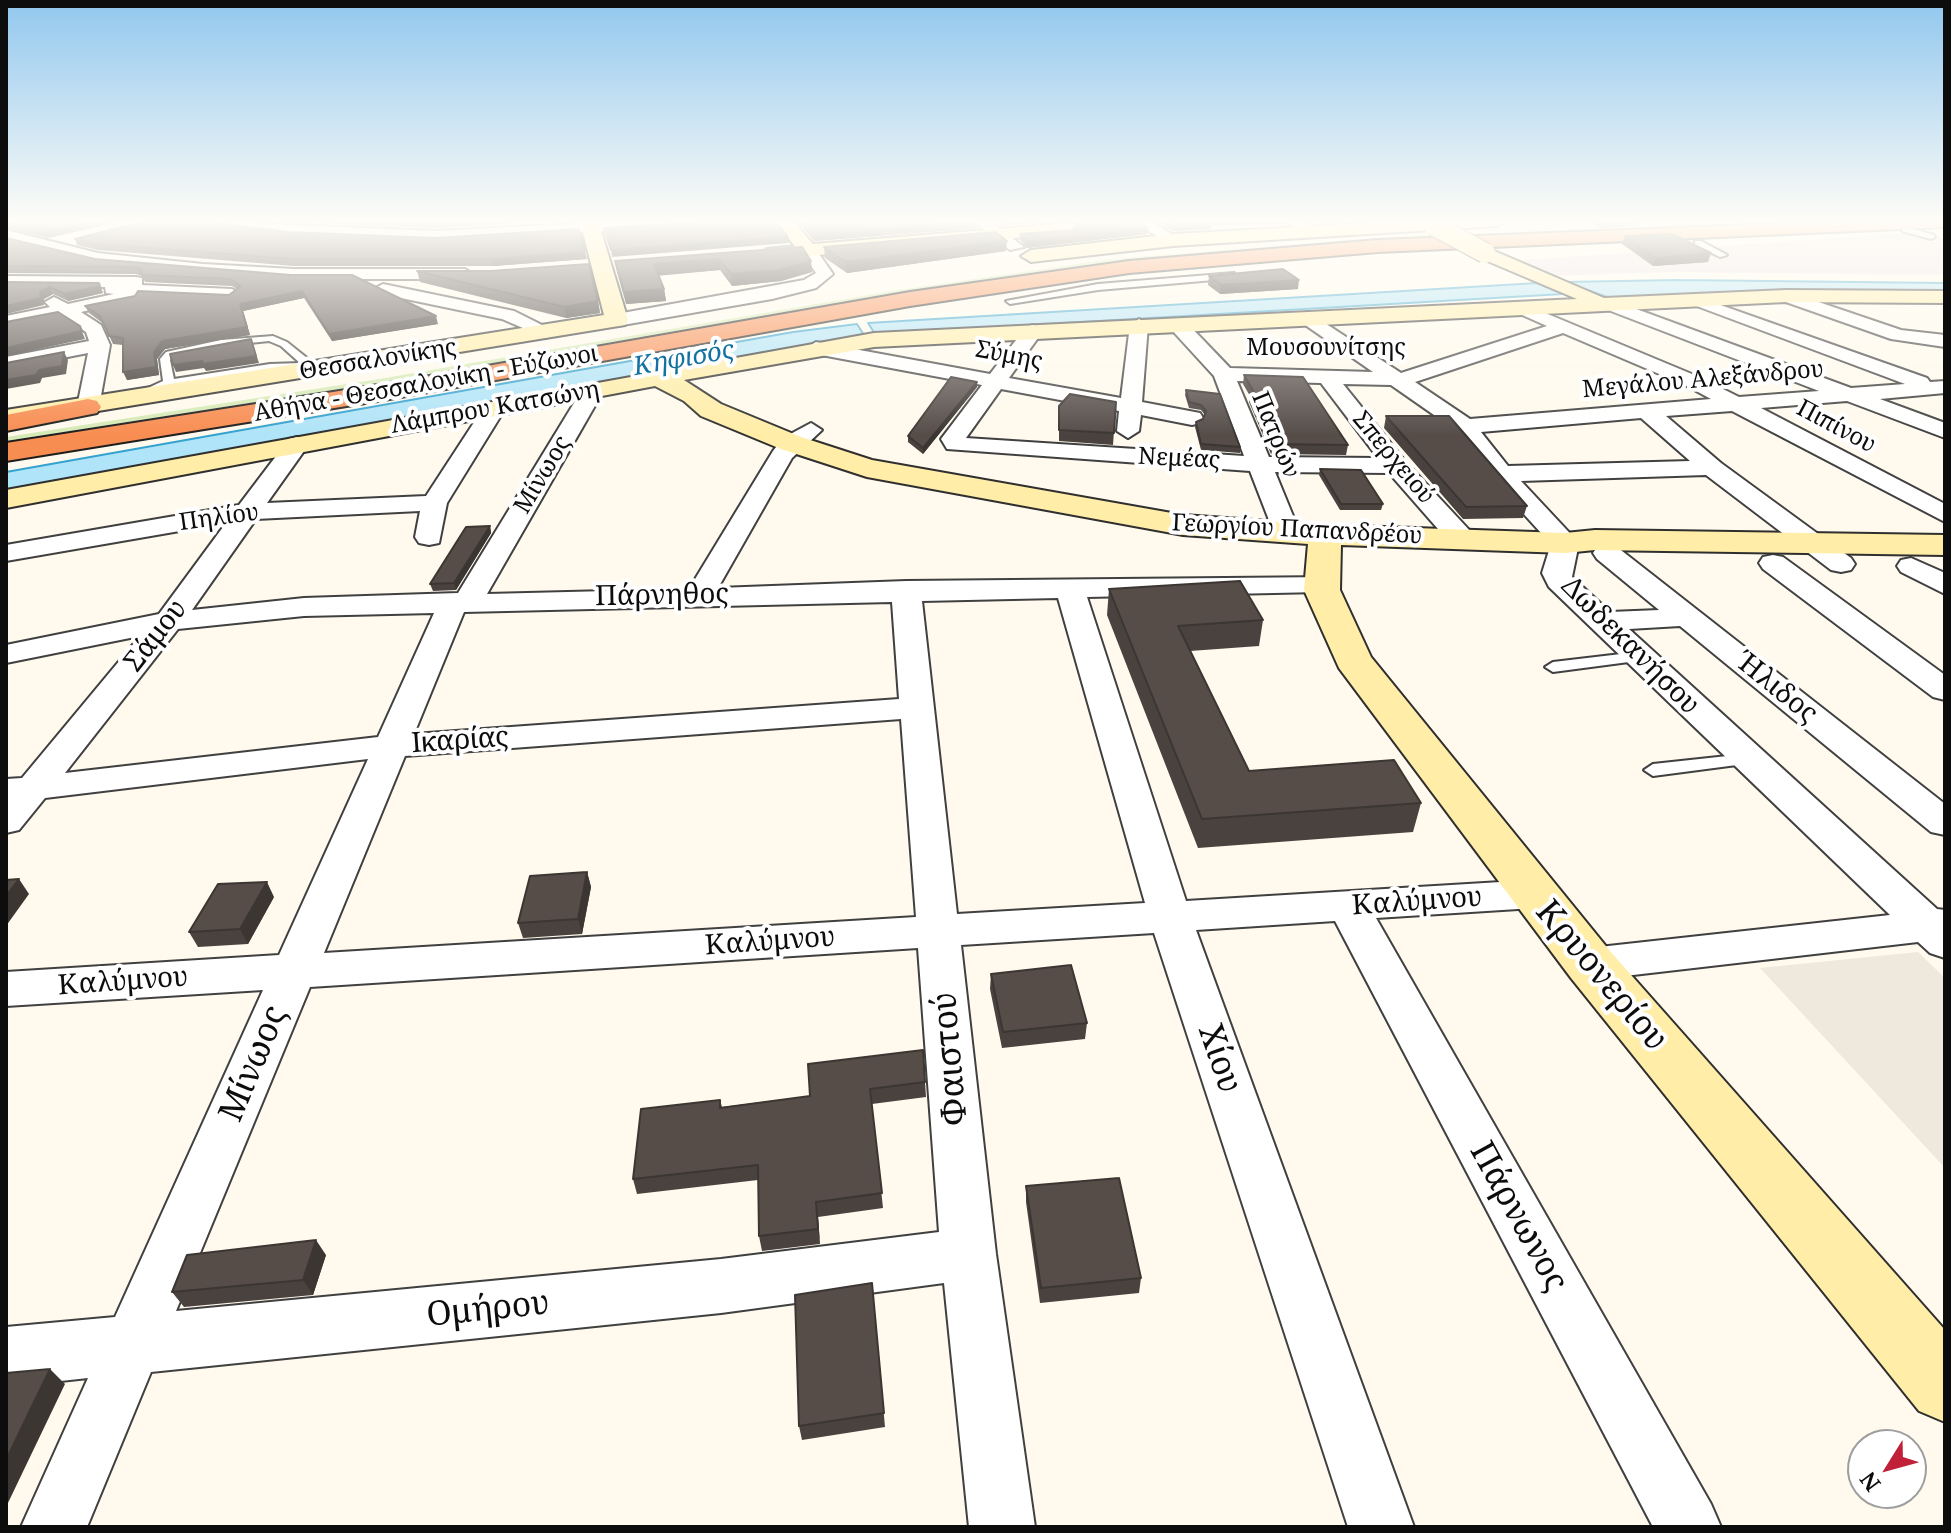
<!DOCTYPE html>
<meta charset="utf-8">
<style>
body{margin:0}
#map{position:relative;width:1951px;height:1533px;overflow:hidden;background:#fffaed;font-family:"Noto Serif",serif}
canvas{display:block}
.frame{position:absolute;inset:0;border:8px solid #0d0d0d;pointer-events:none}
.north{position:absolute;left:1847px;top:1429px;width:80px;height:80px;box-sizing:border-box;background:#fff;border:2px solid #9e9e9e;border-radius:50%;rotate:233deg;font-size:22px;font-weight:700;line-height:32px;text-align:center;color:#0d0d0d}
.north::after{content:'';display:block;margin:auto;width:28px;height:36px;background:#c02139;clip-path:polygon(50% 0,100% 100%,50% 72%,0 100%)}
</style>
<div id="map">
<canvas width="1951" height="1533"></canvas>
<div class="frame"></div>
<div class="north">N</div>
</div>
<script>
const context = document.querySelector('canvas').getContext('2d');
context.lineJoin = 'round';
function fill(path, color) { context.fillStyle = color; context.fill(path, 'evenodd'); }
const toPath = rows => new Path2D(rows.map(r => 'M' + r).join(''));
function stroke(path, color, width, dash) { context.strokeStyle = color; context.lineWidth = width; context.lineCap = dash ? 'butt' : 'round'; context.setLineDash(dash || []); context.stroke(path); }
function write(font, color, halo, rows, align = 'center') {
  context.font = font + ' "Noto Serif",serif'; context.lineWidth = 8; context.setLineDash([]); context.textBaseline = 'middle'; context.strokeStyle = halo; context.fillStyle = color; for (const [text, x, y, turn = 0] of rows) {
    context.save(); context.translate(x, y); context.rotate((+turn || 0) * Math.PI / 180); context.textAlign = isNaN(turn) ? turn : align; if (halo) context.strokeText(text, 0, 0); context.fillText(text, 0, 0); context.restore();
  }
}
const industrial = toPath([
 [1921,232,1945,238,1945,275,1665,272,1548,276,1519,264,1523,260]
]);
const green = toPath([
 [1792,221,1845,221,1367,241,1117,261,899,292,384,382,6,441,6,437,379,379,892,291,1111,259,1363,239]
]);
const plaza = toPath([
 [1918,952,1945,978,1945,1168,1760,968]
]);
const water = toPath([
 [1678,280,1945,283,1945,293,1613,299,1564,282,1678,280],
 [1537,283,1563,294,875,334,868,323,1537,283],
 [857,324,864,335,6,490,6,472,793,332,857,324]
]);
const lane = toPath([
 [1905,227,1934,235,1935,237,1931,239,1902,231,1905,227],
 [1695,241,1701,241,1727,255,1720,257,1695,245,1695,241],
 [1234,273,1237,278,1098,290,1010,304,1006,301,1098,284,1234,273],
 [273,336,287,342,312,362,320,365,315,368,270,370,171,386,140,397,135,394,163,381,160,359,166,352,221,340,273,336],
 [269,341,281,346,300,363,270,364,174,379,170,360,173,356,221,346,269,341],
 [1638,652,1646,657,1644,660,1553,672,1545,667,1553,662,1638,652],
 [1746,754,1755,759,1752,763,1653,776,1644,770,1653,764,1746,754]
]);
const street = toPath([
 [198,221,437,231,627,221,708,221,701,225,437,241,291,235,205,225,198,221],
 [974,221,990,221,1024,247,1010,250,974,221],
 [1132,221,1150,221,1173,235,1160,238,1132,221],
 [1286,221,1304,221,1319,230,1306,233,1286,221],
 [6,230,98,253,203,264,294,269,465,269,473,274,465,279,294,279,203,274,98,263,6,240,6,230],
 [808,245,814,247,833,274,816,288,772,299,617,326,608,320,617,314,804,280,816,273,804,255,767,259,759,254,767,249,808,245],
 [6,276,136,277,142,278,142,285,232,289,241,294,232,299,139,295,137,300,81,312,101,325,110,345,99,407,88,414,77,407,88,353,6,369,6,357,89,341,86,332,62,316,6,328,6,316,50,307,45,302,54,297,68,304,114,294,106,293,105,287,6,286,6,276],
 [383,284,514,311,556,332,546,338,502,319,377,293,374,289,383,284],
 [1792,293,1901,330,1945,335,1945,347,1891,339,1786,302,1786,294,1792,293],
 [1609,299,1851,388,1905,384,1694,305,1697,301,1709,301,1927,378,1930,382,1945,381,1945,393,1880,399,1945,423,1945,438,1847,401,1761,408,1945,504,1945,522,1732,411,1666,416,1721,463,1851,558,1855,564,1851,570,1841,572,1831,570,1706,475,1521,481,1579,543,1572,577,1610,612,1659,610,1597,559,1593,553,1597,547,1607,545,1617,547,1945,804,1945,835,1931,832,1680,626,1629,629,1937,909,1945,910,1945,958,1930,953,1918,942,1590,980,1575,976,1568,964,1575,952,1590,948,1890,915,1549,587,1542,573,1551,544,1492,479,1457,431,1391,385,1343,384,1405,461,1472,533,1476,539,1472,545,1452,545,1389,473,1275,472,1300,533,1297,539,1287,541,1277,539,1274,533,1250,471,947,449,941,439,982,385,816,354,806,348,816,342,990,374,1026,327,1033,325,1043,331,1009,378,1121,398,1130,325,1139,319,1148,325,1142,402,1200,413,1203,418,1200,423,1192,425,1141,415,1139,431,1128,438,1117,431,1119,411,1001,389,966,438,1244,456,1214,376,1170,328,1170,320,1184,320,1230,368,1373,372,1301,322,1299,318,1308,312,1401,373,1547,326,1520,314,1517,310,1526,305,1699,377,1739,397,1819,391,1603,308,1603,300,1609,299],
 [1563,333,1685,385,1711,399,1470,419,1415,382,1563,333],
 [1237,381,1321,383,1378,458,1269,457,1237,381],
 [1641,418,1690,461,1508,466,1481,432,1641,418],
 [593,384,604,390,487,594,689,589,773,451,783,438,811,423,822,430,792,458,718,588,906,581,1331,577,1335,583,1331,589,1321,592,1087,597,1186,901,1534,880,1548,884,1554,894,1548,904,1534,908,1376,918,1711,1504,1721,1527,1653,1527,1335,921,1196,930,1414,1527,1348,1527,1154,933,961,945,996,1254,1035,1527,969,1527,944,1283,721,1313,151,1372,87,1527,21,1527,88,1378,6,1387,6,1327,115,1317,263,990,6,1006,6,972,279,955,368,759,45,798,19,830,6,833,6,779,22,778,140,636,6,663,6,645,159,614,226,523,6,561,6,545,239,505,289,439,297,437,309,444,267,503,426,496,486,404,494,402,505,409,447,503,439,543,429,545,419,543,415,537,420,511,256,519,192,610,304,598,458,593,582,390,593,384],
 [1058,598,1145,903,957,914,922,601,1058,598],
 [892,602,899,699,414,734,464,612,892,602],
 [434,613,378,737,65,773,178,629,304,616,434,613],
 [901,719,916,917,324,953,405,756,901,719],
 [918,948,939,1232,721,1259,176,1311,310,987,918,948],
 [1773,555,1783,557,1945,675,1945,700,1933,697,1763,569,1759,563,1763,557,1773,555],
 [1911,558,1945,573,1945,594,1901,572,1897,566,1901,560,1911,558]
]);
const secondary = toPath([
 [580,221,598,221,628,320,625,325,6,426,6,410,604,315,580,221],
 [775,221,793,221,813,244,1071,223,1080,228,1071,233,808,256,801,254,775,221],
 [1408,221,1506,221,1497,226,1173,246,1031,262,1021,256,1031,250,1173,234,1408,221],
 [1485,247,1604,298,1786,290,1945,291,1945,303,1786,302,874,347,684,380,721,404,801,437,872,460,1183,515,1325,525,1565,533,1595,530,1945,535,1945,555,1595,550,1565,553,1341,545,1340,590,1371,657,1609,950,1945,1330,1945,1422,1919,1411,1571,978,1339,668,1304,590,1308,544,1183,535,867,477,781,449,701,416,684,401,655,386,6,508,6,490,874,333,1577,299,1478,257,1475,253,1485,247]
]);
const highway = toPath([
 [1845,221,1945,221,1945,227,1378,252,1129,273,910,306,384,400,6,461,6,443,384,384,910,292,1129,261,1378,240,1845,221],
 [88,399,97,401,101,407,97,413,6,431,6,415,88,399]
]);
const secondaryBridge = toPath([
 [1433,225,1485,253]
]);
const wall = toPath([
 [6,221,121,221,48,238,6,228],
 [264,221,541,221,437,228],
 [797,221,977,221,977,228,814,241],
 [1072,221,1136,221,1148,228,1147,234,1027,248,1020,240,1020,234,1072,230,1078,224],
 [1155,221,1286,221,1286,224,1211,225,1211,229,1172,231],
 [1309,221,1365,221,1314,223],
 [1590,221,1640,221,1638,226,1600,228],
 [202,222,289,232,587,259,493,266,294,266,98,250,77,245,75,239],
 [1625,236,1708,262,1653,266,1622,244],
 [6,238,95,259,291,275,438,324,332,341,304,298,243,311,250,335,165,349,157,359,159,375,127,380,123,345,113,344,104,324,89,313,85,306,229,295,237,289,232,286,145,282,142,276,136,274,6,273],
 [802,247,812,272,781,281,732,286,720,270,659,275,664,289,666,301,626,304,617,272,615,261],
 [824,247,1006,251,847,273,825,258],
 [417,271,598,301,600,313,566,318,420,282],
 [1209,276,1298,289,1220,294,1208,285],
 [6,282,99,283,103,293,68,301,53,294,44,299,44,305],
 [1244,375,1348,445,1346,455,1271,454,1249,402,1250,396,1243,384],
 [977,387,923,454,908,442,908,436],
 [1186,390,1220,394,1240,447,1240,453,1201,450,1195,427,1196,422,1203,419,1205,415,1201,410,1189,408,1185,395],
 [1116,402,1113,445,1059,441,1059,406],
 [1386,416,1527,506,1523,518,1463,519,1384,428],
 [1320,469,1383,504,1381,510,1340,510,1319,475],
 [490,526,491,533,456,590,433,591,430,584],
 [1109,589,1263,620,1259,646,1190,651,1249,771,1421,803,1413,832,1198,848,1107,615],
 [587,872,591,887,582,934,523,938,518,923],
 [274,897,248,944,198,947,189,932],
 [991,974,1087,1023,1085,1039,1002,1048,990,989],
 [923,1050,926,1097,872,1104,883,1208,818,1217,820,1244,762,1251,759,1236,758,1180,637,1194,633,1179,720,1100,722,1107,810,1096],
 [1026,1186,1141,1278,1139,1293,1040,1303,1026,1202],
 [326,1255,313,1295,184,1307,172,1292],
 [872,1283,885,1427,802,1440,799,1426]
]);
const shadedWall = toPath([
 [92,221,121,221,48,238,45,232],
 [451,221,541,221,437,228,435,222],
 [977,221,977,228,814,241,814,235],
 [1001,221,1062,221,1001,226],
 [1212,223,1211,229,1172,231,1173,225],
 [1148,228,1147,234,1027,248,1027,242],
 [788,237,789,243,612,257,611,250],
 [1007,241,1006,251,847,273,846,262],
 [585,252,587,259,493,266,491,259],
 [1711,253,1708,262,1653,266,1656,258],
 [719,259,720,270,656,276,654,264],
 [811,261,812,272,781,281,732,286,731,274],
 [1299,280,1298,289,1220,294,1221,285],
 [99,283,103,293,68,301,65,294],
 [49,287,53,294,44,299,44,305,6,314,6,306,40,292],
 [664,289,666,301,626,304,624,292],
 [302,291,304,298,243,311,250,335,165,349,157,359,159,375,127,380,123,372,154,352,162,341,240,304],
 [598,301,600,313,566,318,564,307],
 [436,316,438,324,332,341,329,334],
 [80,326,85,339,6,356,6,348],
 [251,339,259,363,206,371,204,368,176,372,173,365],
 [64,352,68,360,66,374,42,378,40,383,6,389,6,380,39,370],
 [977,382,977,387,923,454,923,448],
 [490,526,491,533,456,590,454,583],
 [587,872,591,887,582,934,578,919],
 [19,879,29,894,6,926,6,896],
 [267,882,274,897,248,944,240,929],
 [816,1202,818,1217,820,1244,818,1229],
 [316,1240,326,1255,313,1295,303,1280],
 [50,1369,65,1384,7,1505,6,1505,6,1460]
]);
const building = toPath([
 [6,221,92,221,45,232,6,221],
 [146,221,201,221,289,232,435,238,579,229,585,252,491,259,292,259,96,244,75,239,146,221],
 [408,221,451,221,435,222,408,221],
 [702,221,775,221,788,237,611,250,604,228,700,222,702,221],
 [802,221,977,221,814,235,802,221],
 [1083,221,1136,221,1148,228,1027,242,1020,234,1072,230,1083,221],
 [1166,221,1209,221,1212,223,1173,225,1166,221],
 [996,232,1007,241,846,262,824,247,996,232],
 [1672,234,1711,253,1656,258,1625,236,1672,234],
 [6,238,95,259,291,275,352,275,436,316,329,334,302,291,240,304,247,327,162,341,154,352,156,367,123,372,123,338,109,336,100,316,85,306,135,296,138,291,229,295,241,286,230,279,142,275,141,269,134,267,6,266,6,238],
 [802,247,811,261,780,270,731,274,719,259,654,264,664,289,624,292,615,261,802,247],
 [589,264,598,301,564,307,417,271,491,271,589,264],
 [1283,269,1299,280,1221,285,1209,276,1283,269],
 [6,282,99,283,100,286,65,294,49,287,40,292,41,298,6,306,6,282],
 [58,312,80,326,82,331,6,348,6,322,58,312],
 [251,339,256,356,203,364,202,361,173,365,170,354,251,339],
 [64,352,62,366,39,370,36,375,6,380,6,363,64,352],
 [1244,375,1303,377,1348,445,1273,444,1250,393,1255,394,1244,375],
 [951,377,977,382,923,448,908,436,951,377],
 [1186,390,1220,394,1240,447,1201,444,1196,422,1203,419,1206,411,1201,405,1189,402,1186,390],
 [1070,394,1116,402,1114,433,1059,430,1059,406,1070,394],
 [1386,416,1449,416,1527,506,1466,507,1386,416],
 [1320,469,1361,470,1383,504,1341,504,1320,469],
 [490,526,454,583,430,584,466,527,490,526],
 [1240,581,1263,620,1178,626,1249,771,1394,760,1421,803,1202,819,1109,589,1240,581],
 [587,872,578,919,518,923,530,876,587,872],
 [19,879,6,896,6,880,19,879],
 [267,882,240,929,189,932,218,884,267,882],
 [1071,965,1087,1023,1003,1032,991,974,1071,965],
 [923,1050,925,1082,870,1089,882,1193,816,1202,818,1229,759,1236,758,1165,633,1179,641,1109,720,1100,720,1108,810,1096,808,1064,923,1050],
 [1119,1178,1141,1278,1041,1288,1026,1186,1119,1178],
 [316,1240,303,1280,172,1292,187,1255,316,1240],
 [872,1283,884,1413,799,1426,795,1295,872,1283],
 [50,1369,6,1460,6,1373,50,1369]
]);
const farStreetnames = [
 ["Μουσουνίτσης",1326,348],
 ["Σύμης",1009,356,11],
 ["Θεσσαλονίκης",378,360,-9],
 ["Μεγάλου Αλεξάνδρου",1703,380,-5],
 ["Αθήνα - Θεσσαλονίκη - Εύζωνοι",426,384,-10],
 ["Λάμπρου Κατσώνη",495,408,-10],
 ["Πιπίνου",1836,427,28],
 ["Πατρών",1275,435,68],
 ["Σπερχειού",1393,458,50],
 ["Νεμέας",1179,459,3],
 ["Μίνωος",543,475,-59],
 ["Πηλίου",219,518,-8],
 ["Γεωργίου Παπανδρέου",1297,530,3]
];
const farWaternames = [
 ["Κηφισός",684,359,-10]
];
const streetNames = [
 ["Πάρνηθος",662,596,-1],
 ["Σάμου",156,636,-52],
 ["Δωδεκανήσου",1630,646,45],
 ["Ήλιδος",1776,688,39],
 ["Ικαρίας",460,741,-4],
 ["Καλύμνου",1417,902,-4],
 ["Καλύμνου",770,942,-4],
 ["Καλύμνου",123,982,-4]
];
const nearStreetnames = [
 ["Κρυονερίου",1601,976,50],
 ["Φαιστού",951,1059,-95],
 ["Χίου",1219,1059,71],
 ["Μίνωος",254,1064,-67],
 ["Πάρνωνος",1518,1217,61],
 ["Ομήρου",488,1310,-6]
];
fill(industrial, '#eae1ec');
fill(green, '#d6eab6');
fill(plaza, '#efe8dc');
fill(water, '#b0e4f8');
stroke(water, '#35a2d0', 2);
stroke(lane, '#404040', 4);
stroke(street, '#404040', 4);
stroke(secondary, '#2f2f2f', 4);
stroke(highway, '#1e1e1e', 4);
fill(lane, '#fff');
fill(street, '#fff');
fill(secondary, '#ffeda8');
fill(highway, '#f88d52');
stroke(secondaryBridge, '#2f2f2f', 22, []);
stroke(secondaryBridge, '#ffeda8', 20);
fill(wall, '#4a423f');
fill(shadedWall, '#3c3633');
fill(building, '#564d49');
stroke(building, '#3c3633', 2);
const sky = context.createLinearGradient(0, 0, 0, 435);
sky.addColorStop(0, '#91c7ee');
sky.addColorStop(0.51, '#fffdf7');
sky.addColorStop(1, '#fffdf700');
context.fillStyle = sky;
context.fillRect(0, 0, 1951, 435);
write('24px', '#0d0d0d', '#fff', farStreetnames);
write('italic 26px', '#1372a2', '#fff', farWaternames);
write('28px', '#0d0d0d', '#fff', streetNames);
write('34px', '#0d0d0d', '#fff', nearStreetnames);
</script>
